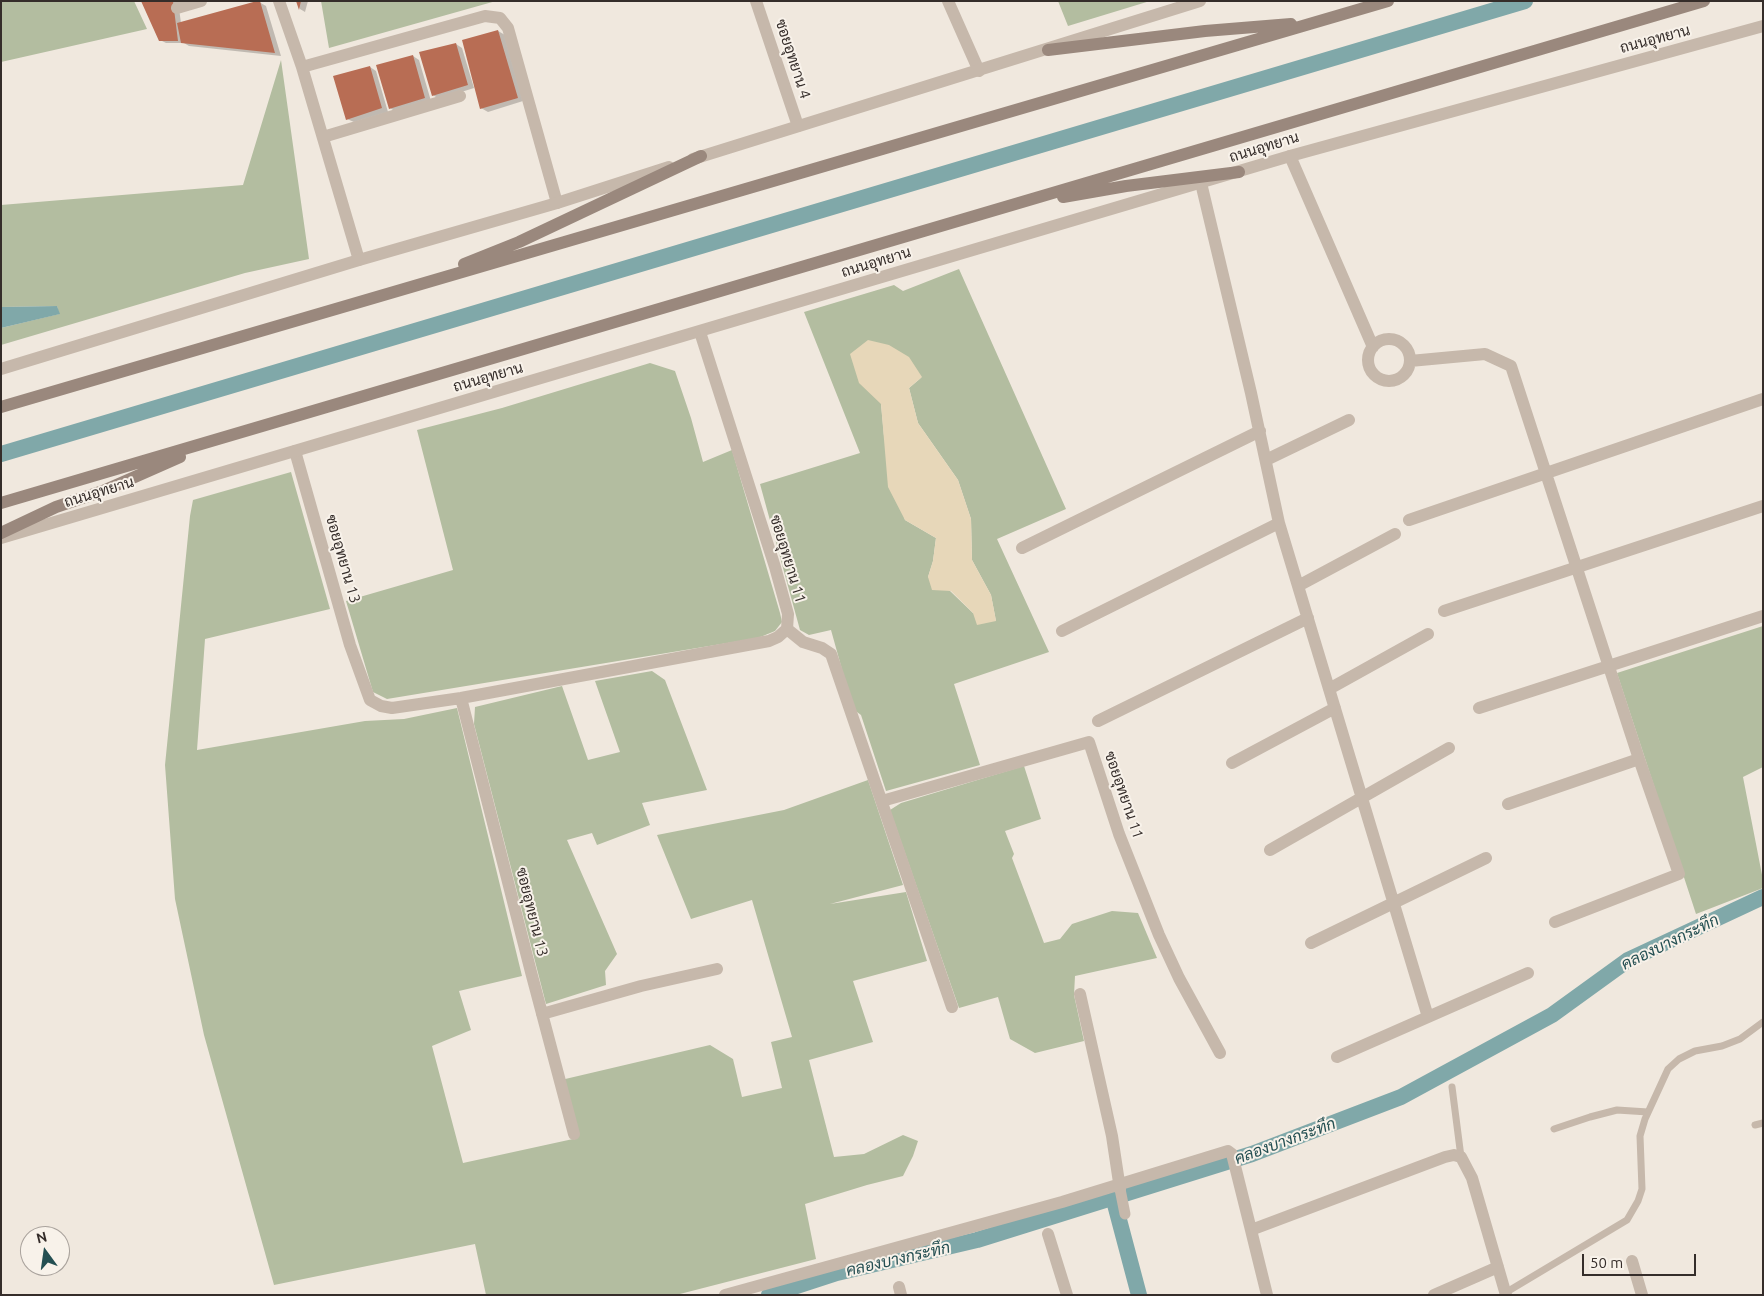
<!DOCTYPE html>
<meta charset="utf-8">
<style>
body{margin:0}
#map{position:relative;width:1764px;height:1296px;overflow:hidden;background:#f0e8de;font-family:Ubuntu,sans-serif}
canvas{display:block}
.frame{position:absolute;inset:0;border:2px solid #352d2a;pointer-events:none}
.north{position:absolute;left:20px;top:1226px;width:50px;height:50px;box-sizing:border-box;background:#f8f2ea;border:1px solid #aaa39d;border-radius:50%;rotate:346deg;font-size:14px;font-weight:700;line-height:20px;text-align:center;color:#352d2a}
.north::after{content:'';display:block;margin:auto;width:18px;height:22px;background:#244f52;clip-path:polygon(50% 0,100% 100%,50% 72%,0 100%)}
.scale{position:absolute;left:1582px;top:1254px;width:114px;height:22px;box-sizing:border-box;border:2px solid #352d2a;border-top:0;padding-left:6px;font-size:15px;line-height:18px;white-space:nowrap;color:#352d2a;-webkit-text-stroke:4px #f8f2ea;paint-order:stroke}
</style>
<div id="map">
<canvas width="1764" height="1296"></canvas>
<div class="frame"></div>
<div class="north">N</div>
<div class="scale">50 m</div>
</div>
<script>
const context = document.querySelector('canvas').getContext('2d');
context.lineJoin = 'round';
function fill(path, color) { context.fillStyle = color; context.fill(path, 'evenodd'); }
const toPath = rows => new Path2D(rows.map(r => 'M' + r).join(''));
function stroke(path, color, width, dash) { context.strokeStyle = color; context.lineWidth = width; context.lineCap = dash ? 'butt' : 'round'; context.setLineDash(dash || []); context.stroke(path); }
function write(font, color, halo, rows, align = 'center') {
  context.font = font + ' Ubuntu,Sarabun,sans-serif'; context.lineWidth = 4; context.setLineDash([]); context.textBaseline = 'middle'; context.strokeStyle = halo; context.fillStyle = color; for (const [text, x, y, turn = 0] of rows) {
    context.save(); context.translate(x, y); context.rotate((+turn || 0) * Math.PI / 180); context.textAlign = isNaN(turn) ? turn : align; if (halo) context.strokeText(text, 0, 0); context.fillText(text, 0, 0); context.restore();
  }
}
const green = toPath([
 [1,1,134,1,147,29,1,62],
 [321,1,496,1,329,48],
 [1058,1,1150,1,1068,26],
 [281,60,309,259,245,273,1,345,1,328,59,314,57,306,1,307,1,205,243,185],
 [959,269,1066,509,997,539,1049,652,954,684,980,765,886,791,861,715,853,709,831,630,809,635,800,630,760,484,860,453,804,312,894,285,903,291],
 [922,377,909,388,918,423,958,480,971,519,972,560,991,595,996,621,973,613,950,591,928,577,933,561,936,538,905,520,884,436,881,404],
 [650,363,675,371,691,418,703,462,732,450,780,613,782,622,775,631,758,638,387,699,373,692,346,601,453,570,417,430,502,408],
 [291,472,330,609,205,639,197,750,365,721,404,719,457,708,522,976,459,991,471,1030,432,1046,463,1163,573,1139,561,1080,710,1045,733,1059,742,1097,782,1088,771,1042,792,1037,752,900,691,919,657,835,784,810,868,780,903,885,830,904,906,892,927,961,853,981,873,1042,809,1060,834,1157,864,1154,903,1135,918,1141,913,1156,903,1176,867,1185,805,1204,816,1259,676,1295,486,1295,475,1244,274,1285,204,1035,175,899,165,765,190,516,193,500],
 [1763,626,1763,767,1743,777,1763,880,1763,888,1696,914,1617,673],
 [652,671,665,680,707,790,642,803,650,825,597,845,592,833,567,840,617,954,605,971,606,985,546,1004,474,724,475,707,562,686,588,760,620,752,595,681],
 [1024,766,1041,819,1005,831,1014,854,1012,858,1044,943,1060,939,1072,924,1112,911,1138,913,1157,958,1075,976,1074,995,1084,1041,1035,1053,1010,1039,998,997,959,1008,890,810,901,803]
]);
const sand = toPath([
 [868,340,889,345,909,357,922,377,909,388,918,423,958,480,971,519,972,560,991,595,996,621,977,625,973,613,951,591,932,590,928,577,933,561,936,538,905,520,888,487,881,404,859,383,850,354]
]);
const water = toPath([
 [57,306,60,314,1,328,1,307]
]);
const shadow = toPath([
 [142,1,178,1,181,23,259,2,266,6,281,56,189,46,184,43,166,43,160,40],
 [297,1,308,1,305,12,300,9],
 [498,31,505,35,523,101,488,112,481,108],
 [456,44,462,48,474,88,439,99,433,95],
 [413,56,419,60,431,101,396,112,390,108],
 [370,67,376,71,388,112,354,122,347,119]
]);
const canal = toPath([
 [1,454,1525,1],
 [1113,1197,1139,1295],
 [769,1295,837,1273,977,1240,1252,1154,1401,1097,1552,1015,1628,960,1763,897]
]);
const building = toPath([
 [141,1,173,1,178,41,159,41],
 [257,1,260,1,275,53,181,43,177,23],
 [296,1,301,1,299,10],
 [498,30,518,98,480,109,462,40],
 [456,43,468,85,432,96,419,52],
 [413,55,425,98,389,109,376,65],
 [370,66,382,108,346,120,333,76]
]);
const service = toPath([
 [1452,1087,1461,1157],
 [1755,1125,1763,1123],
 [1554,1129,1590,1117,1617,1110,1648,1112],
 [1505,1293,1627,1220,1638,1201,1642,1189,1640,1136,1645,1119,1668,1069,1679,1059,1695,1051,1722,1046,1740,1039,1763,1022]
]);
const pedestrian = toPath([
 [1120,1189,1125,1214]
]);
const minor = toPath([
 [279,1,302,67,359,260],
 [756,1,798,126],
 [948,1,979,71],
 [177,8,201,1],
 [302,67,485,16,500,18,508,28,557,203],
 [323,137,460,96],
 [1290,156,1373,347],
 [1201,183,1251,393,1279,523,1428,1017],
 [700,332,775,567,788,614,787,629,803,642,822,648,831,654,952,1007],
 '1368 360a21 21 0 1 1 42 0a21 21 0 1 1-42 0Z',
 [1410,361,1485,354,1511,366,1639,759,1679,874,1555,922],
 [295,451,350,645,370,700,381,706,392,708,461,698,769,641,778,637,787,629],
 [1266,460,1349,420],
 [1409,520,1763,399],
 [1022,548,1260,431],
 [1298,586,1395,534],
 [1444,611,1763,506],
 [1062,631,1279,523],
 [1329,689,1428,634],
 [461,698,531,972,574,1134],
 [1479,708,1763,616],
 [1098,721,1308,618],
 [1232,763,1335,708],
 [882,801,1089,742,1119,834,1159,935,1179,978,1220,1053],
 [1508,804,1639,759],
 [1270,850,1449,748],
 [1311,943,1486,858],
 [1080,994,1112,1136,1120,1189],
 [542,1014,641,986,717,969],
 [1337,1057,1528,973],
 [1048,1234,1067,1295],
 [1632,1261,1642,1295],
 [899,1287,901,1295],
 [725,1295,1062,1202,1228,1151,1232,1154,1251,1230],
 [1267,1295,1251,1230,1445,1157,1454,1155,1461,1157,1472,1178,1506,1295],
 [1434,1295,1498,1267]
]);
const tertiary = toPath([
 [693,159,1200,1],
 [1,369,359,260,557,203,669,167],
 [1,538,1290,156,1763,26]
]);
const secondary = toPath([
 [1048,50,1205,31,1291,24],
 [1063,197,1126,186,1239,172],
 [464,264,519,242,701,156],
 [1,407,1388,1],
 [1,503,1704,1],
 [1,533,56,507,103,491,180,457]
]);
const streetNames = [
 ["ถนนอุทยาน",1655,39,-15],
 ["ซอยอุทยาน 4",793,59,72],
 ["ถนนอุทยาน",1264,147,-17],
 ["ถนนอุทยาน",876,262,-17],
 ["ถนนอุทยาน",488,377,-16],
 ["ถนนอุทยาน",99,492,-17],
 ["ซอยอุทยาน 13",343,559,74],
 ["ซอยอุทยาน 11",788,559,73],
 ["ซอยอุทยาน 11",1124,795,71],
 ["ซอยอุทยาน 13",532,912,76]
];
const waterNames = [
 ["คลองบางกระทึก",1670,942,-26],
 ["คลองบางกระทึก",1285,1141,-20],
 ["คลองบางกระทึก",898,1259,-13]
];
fill(green, '#b3bda0');
fill(sand, '#e7d7b9');
fill(water, '#80a8a9');
fill(shadow, '#0003');
stroke(canal, '#80a8a9', 16);
fill(building, '#b86d54');
stroke(service, '#c6b8ab', 7);
stroke(pedestrian, '#c6b8ab', 11);
stroke(minor, '#c6b8ab', 12);
stroke(tertiary, '#c6b8ab', 12);
stroke(secondary, '#9a887d', 12);
write('15px', '#352d2a', '#f8f2ea', streetNames);
write('italic 16px', '#244f52', '#f8f2ea', waterNames);
</script>
